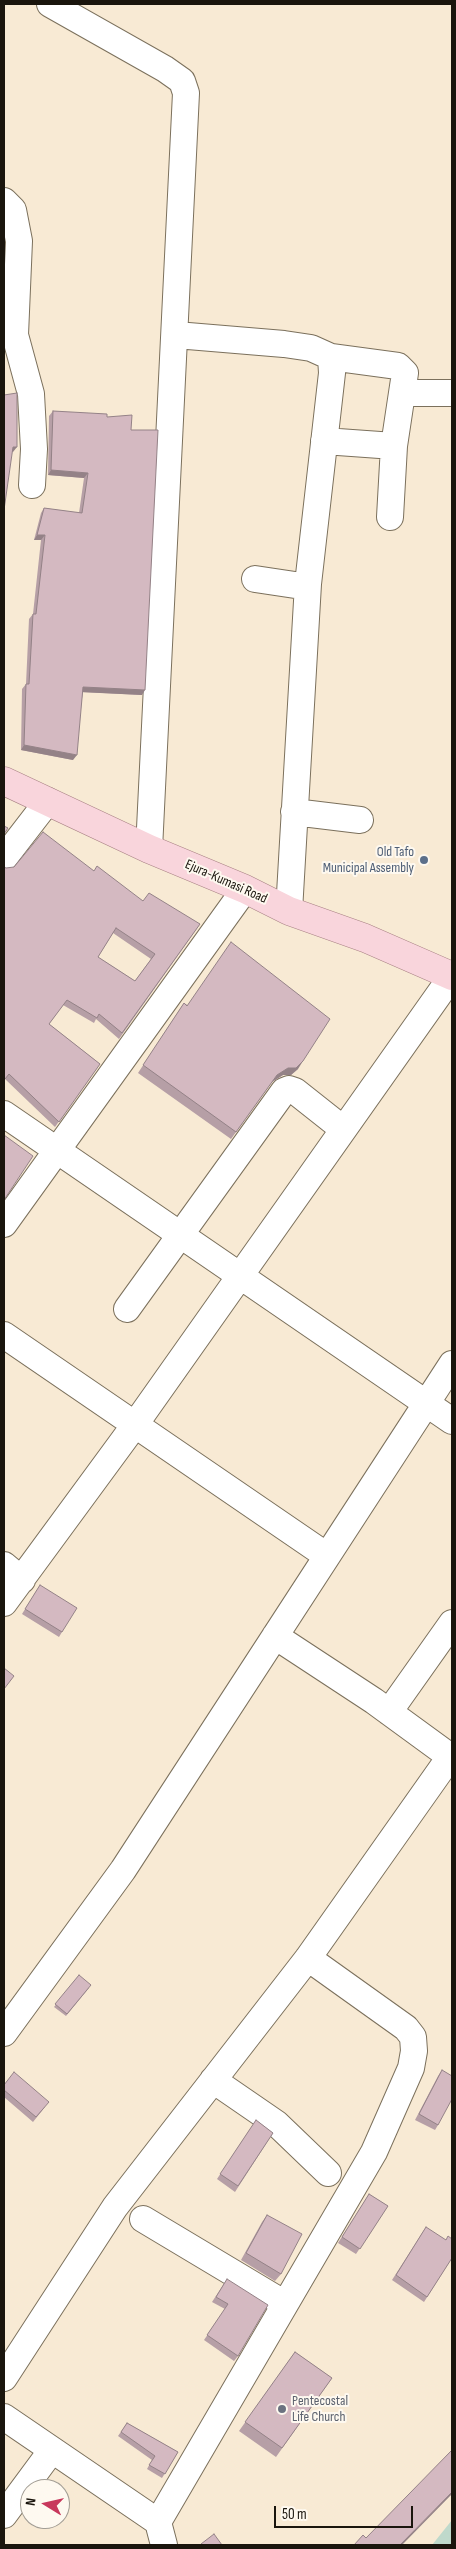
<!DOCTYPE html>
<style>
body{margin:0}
#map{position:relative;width:456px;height:2549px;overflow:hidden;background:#f8ead4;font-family:"Sofia Sans Condensed",sans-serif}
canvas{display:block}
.frame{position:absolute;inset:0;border:5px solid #1a150d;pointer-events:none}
.north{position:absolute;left:20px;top:2479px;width:50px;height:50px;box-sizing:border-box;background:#fef9f0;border:1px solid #a39e95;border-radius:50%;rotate:279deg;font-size:14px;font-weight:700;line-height:20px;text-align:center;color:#1a150d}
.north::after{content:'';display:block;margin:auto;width:18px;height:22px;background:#c8385c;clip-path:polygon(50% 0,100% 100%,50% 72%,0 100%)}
.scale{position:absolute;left:274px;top:2506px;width:139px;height:22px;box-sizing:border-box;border:2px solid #1a150d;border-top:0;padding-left:6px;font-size:15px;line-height:18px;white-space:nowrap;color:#1a150d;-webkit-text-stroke:4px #fef9f0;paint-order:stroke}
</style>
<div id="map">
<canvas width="456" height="2549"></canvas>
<div class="frame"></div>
<div class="north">N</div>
<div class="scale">50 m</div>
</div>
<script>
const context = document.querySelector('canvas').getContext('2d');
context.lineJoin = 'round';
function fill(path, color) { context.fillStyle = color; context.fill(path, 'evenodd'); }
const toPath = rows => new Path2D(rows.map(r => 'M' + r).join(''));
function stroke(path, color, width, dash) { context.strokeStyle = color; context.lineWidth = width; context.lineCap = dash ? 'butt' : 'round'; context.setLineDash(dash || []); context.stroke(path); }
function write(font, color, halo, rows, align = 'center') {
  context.font = font + ' "Sofia Sans Condensed",sans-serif'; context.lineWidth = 4; context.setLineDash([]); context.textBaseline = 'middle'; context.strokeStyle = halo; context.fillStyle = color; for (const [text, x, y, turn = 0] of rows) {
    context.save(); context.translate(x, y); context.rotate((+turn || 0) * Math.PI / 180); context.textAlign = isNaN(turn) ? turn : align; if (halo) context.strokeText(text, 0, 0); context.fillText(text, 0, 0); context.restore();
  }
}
const green = toPath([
 [452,2519,452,2545,432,2545,452,2520]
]);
const minor = toPath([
 [50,4,165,69,182,81,186,93,149,849],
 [4,201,13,210,19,241,15,335,4,332],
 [15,335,31,394,34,449,32,485],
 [176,335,284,344,311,348,331,357,332,373,308,584,295,585,255,579],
 [331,357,398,366,405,373,394,446,390,517],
 [402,393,452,393],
 [324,441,394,446],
 [294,812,360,820],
 [4,858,48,801],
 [289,911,308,584],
 [4,1114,452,1421],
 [4,1224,245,889],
 [127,1309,284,1091,289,1089,295,1091,343,1129],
 [4,1335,327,1556],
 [4,1565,22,1580],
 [4,1603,134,1426,452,976],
 [275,1636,374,1701,452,1758],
 [389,1712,452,1623],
 [4,2033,123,1870,452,1364],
 [213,2080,277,2124,328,2173],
 [143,2219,285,2304],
 [4,2378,115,2207,308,1958,452,1754],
 [4,2417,158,2522,164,2545],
 [4,2515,52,2450],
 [158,2522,374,2152,411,2068,414,2051,413,2037,406,2028,308,1958]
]);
const major = toPath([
 [4,781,149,849,245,889,289,911,365,938,452,976]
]);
const wall = toPath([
 [53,411,107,417,131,430,142,695,83,692,73,760,21,750,22,689,26,684,29,619,33,614,41,540,34,540,41,513,44,508,79,513,84,478,48,475,49,416],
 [4,867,6,868,94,871,143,901,200,924,119,1039,96,1019,94,1023,63,1005,49,1024,100,1064,55,1127,5,1079,4,1081],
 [113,933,151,959,135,981,98,957],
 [184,1003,298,1069,291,1075,283,1075,272,1082,231,1139,138,1073],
 [40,1585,62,1632,59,1637,22,1614],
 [79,1975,89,1988,66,2016,54,2007],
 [442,2070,438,2125,435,2130,415,2120,438,2076],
 [4,2085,45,2107,33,2122,4,2097],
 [256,2120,273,2133,235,2192,217,2179],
 [369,2194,388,2206,356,2254,338,2243],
 [267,2215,281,2274,275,2281,241,2260,262,2222],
 [426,2227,452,2258,424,2302,392,2280],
 [227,2279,238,2356,234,2361,204,2340,225,2309,212,2302],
 [295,2352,332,2378,276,2457,239,2431],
 [127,2423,178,2452,162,2478,147,2469,152,2460,118,2436]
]);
const shadedWall = toPath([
 [13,447,17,447,13,452,10,452],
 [51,470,88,473,84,478,48,475],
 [37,535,45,535,41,540,34,540],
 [83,687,145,690,142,695,79,692],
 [24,745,77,755,73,760,21,750],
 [303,1061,298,1069,291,1075,283,1075,272,1082,231,1139,277,1075,288,1068],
 [452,2492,452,2494,402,2545,400,2545]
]);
const building = toPath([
 [17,393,17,447,13,447,4,510,4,395,17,393],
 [53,411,107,414,107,417,132,415,131,430,158,430,145,690,83,687,77,755,24,745,26,684,29,684,33,614,36,614,45,535,37,535,44,508,82,513,88,473,51,470,53,411],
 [4,826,8,828,4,834,4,826],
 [43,832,94,871,97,866,143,901,149,893,200,924,122,1033,99,1014,97,1018,67,1000,49,1024,100,1064,59,1122,9,1074,5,1079,4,1079,4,867,6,868,14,867,43,832],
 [116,928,155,954,135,981,98,957,116,928],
 [231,942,330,1019,303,1061,296,1068,288,1068,277,1075,236,1132,143,1065,184,1003,187,1006,231,942],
 [4,1135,33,1156,4,1200,4,1135],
 [40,1585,77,1608,62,1632,25,1609,40,1585],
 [4,1668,14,1676,4,1689,4,1668],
 [79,1975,91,1985,67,2014,55,2004,79,1975],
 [442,2070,452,2076,452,2099,438,2125,419,2114,442,2070],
 [14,2072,49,2102,36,2117,4,2090,4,2085,14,2072],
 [256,2120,273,2133,238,2186,220,2174,256,2120],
 [369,2194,388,2206,360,2249,342,2237,369,2194],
 [267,2215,302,2234,281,2274,246,2253,267,2215],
 [426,2227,446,2240,448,2236,452,2239,452,2258,427,2297,396,2275,426,2227],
 [227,2279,268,2305,238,2356,207,2335,228,2304,216,2297,227,2279],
 [295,2352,332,2378,282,2448,245,2422,295,2352],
 [127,2423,178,2452,165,2474,149,2465,155,2456,121,2432,127,2423],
 [452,2450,452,2492,400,2545,354,2545,363,2535,366,2538,452,2450],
 [214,2534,222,2545,202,2545,201,2544,214,2534]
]);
const markers = [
 [424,860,5,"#5c6f8a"],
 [282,2409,5,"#6b7280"]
];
const serviceNames = [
 ["Old Tafo",414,852],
 ["Municipal Assembly",414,868]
];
const streetNames = [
 ["Ejura-Kumasi Road",226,882,24]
];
const worshipNames = [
 ["Pentecostal",292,2401],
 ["Life Church",292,2417]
];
fill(green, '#bfd9cb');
stroke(minor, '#7b705c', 28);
stroke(major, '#a88084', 29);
stroke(minor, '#fff', 26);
stroke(major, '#f9d5dc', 28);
fill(wall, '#b69fa6');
fill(shadedWall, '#948287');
fill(building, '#d4b9c1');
stroke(building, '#948287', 1);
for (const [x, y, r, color] of markers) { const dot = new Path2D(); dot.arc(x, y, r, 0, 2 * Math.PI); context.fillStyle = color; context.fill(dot); stroke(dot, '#fef9f0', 2); }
write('14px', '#4e5e75', '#fef9f0', serviceNames, 'right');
write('14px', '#1a150d', '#fef9f0', streetNames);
write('14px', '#5b616d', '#fef9f0', worshipNames, 'left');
</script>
